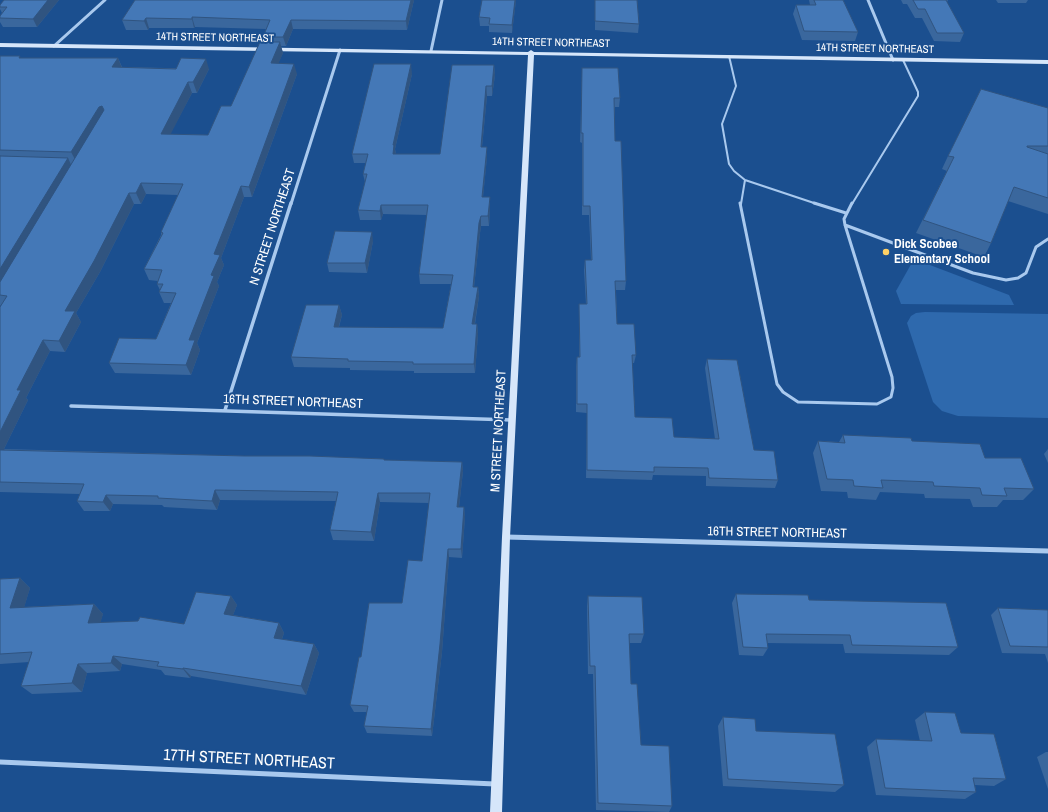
<!DOCTYPE html>
<style>
body{margin:0}
canvas{display:block;background:#1b4f8f}
</style>
<canvas width="1048" height="812"></canvas>
<script>
const context = document.querySelector('canvas').getContext('2d');
context.lineJoin = 'round';
function fill(path, color) { context.fillStyle = color; context.fill(path, 'evenodd'); }
const toPath = rows => new Path2D(rows.map(r => 'M' + r).join(''));
function stroke(path, color, width, dash) { context.strokeStyle = color; context.lineWidth = width; context.lineCap = dash ? 'butt' : 'round'; context.setLineDash(dash || []); context.stroke(path); }
function write(font, color, halo, rows, align = 'center') {
  context.font = font + ' "Archivo Narrow",sans-serif'; context.lineWidth = 4; context.setLineDash([]); context.textBaseline = 'middle'; context.strokeStyle = halo; context.fillStyle = color; for (const [text, x, y, turn = 0] of rows) {
    context.save(); context.translate(x, y); context.rotate((+turn || 0) * Math.PI / 180); context.textAlign = isNaN(turn) ? turn : align; if (halo) context.strokeText(text, 0, 0); context.fillText(text, 0, 0); context.restore();
  }
}
const green = toPath([
 [914,259,1009,295,1014,305,901,304,896,291],
 [925,312,1048,314,1048,418,958,416,942,411,933,402,907,323,911,316,916,313]
]);
const laneFar1 = toPath([
 [729,56,736,86,722,124,729,164,734,171,745,180,817,204],
 [741,204,745,180],
 [852,204,918,96,918,92,903,60]
]);
const lane = toPath([
 [740,203,777,384,783,392,798,402,877,404,891,397,893,388,892,377,845,225,844,219,852,203],
 [814,203,846,213],
 [845,225,973,273,1006,280,1018,278,1026,273,1036,247,1048,239]
]);
const streetFar2 = toPath([
 [868,0,893,60],
 [54,46,105,0],
 [431,51,442,0],
 [291,204,340,50]
]);
const streetFar1 = toPath([
 [71,406,512,420],
 [225,410,291,203]
]);
const street = toPath([
 [506,537,1048,551],
 [0,762,495,784]
]);
const secondary = toPath([
 [0,43,528,52,531,50,534,52,1048,60,1048,64,534,55,510,537,502,812,490,812,502,537,528,55,0,47,0,43]
]);
const wall = toPath([
 [4,0,59,0,37,27,3,27,0,22,0,16,2,13,0,9,0,5],
 [135,0,414,0,407,30,293,29,286,46,281,46,283,53,278,63,297,74,252,197,244,197,221,258,224,265,217,282,219,286,197,343,200,350,191,375,115,373,109,363,156,339,171,303,164,303,159,292,160,290,157,284,158,281,149,280,144,269,161,235,161,232,178,195,146,194,141,204,134,204,100,272,76,313,81,322,65,352,50,351,26,398,28,400,4,449,384,460,462,462,463,471,459,507,464,507,465,517,462,558,449,557,442,652,432,736,367,733,364,726,367,712,354,712,350,705,361,657,402,603,422,561,429,503,380,502,374,541,333,540,330,530,336,501,220,500,217,510,164,507,162,505,113,504,110,511,84,511,77,501,80,494,0,492,0,307,1,306,0,305,0,56,21,58,118,58,122,67,209,69,197,93,192,93,170,134,208,135,231,106,264,42,263,37,266,29,195,27,194,28,149,28,148,30,126,30,122,20],
 [482,0,516,0,512,33,489,32,489,26,480,26,479,17],
 [595,0,637,0,639,24,638,33,595,30],
 [809,0,843,0,858,32,855,41,802,40,793,14,796,5,810,5],
 [901,0,948,0,947,2,964,33,960,42,934,41,922,18,915,18,907,4,903,4],
 [996,0,1028,0,1026,3,998,3],
 [494,65,495,75,492,96,487,96,482,147,487,147,487,157,483,197,490,197,490,207,489,226,481,226,480,233,474,287,478,287,479,296,475,324,477,324,478,334,475,373,414,373,414,371,350,370,350,368,294,367,291,357,339,305,342,315,339,327,443,328,451,284,420,284,419,274,427,215,383,214,381,220,360,220,358,210,365,182,363,174,366,163,354,163,352,154,412,74,395,149,396,154,440,154],
 [582,76,620,98,619,107,615,107,615,141,626,281,625,290,616,290,617,324,636,355,634,363,632,363,635,417,674,437,715,439,705,368,707,359,754,450,778,480,775,488,706,486,706,476,653,475,652,480,586,478,587,413,576,412,576,366,577,357,579,357,579,304,586,304,584,270,585,260,591,260,589,215,582,215,582,143,580,142],
 [1048,108,1048,214,1008,201,991,243,984,257,916,233,947,171,942,169,948,156],
 [373,241,367,273,329,272,327,263],
 [843,435,912,441,1034,489,1023,500,1003,500,997,507,973,507,970,499,925,498,924,494,880,492,876,500,848,498,847,492,821,491,813,453,818,441,839,442],
 [1048,449,1048,463,1044,454],
 [20,578,30,588,24,607,94,604,103,614,100,622,184,624,231,596,237,605,233,615,279,623,284,633,282,639,314,644,319,653,306,695,191,676,190,678,165,675,161,670,122,664,120,671,87,673,82,692,32,694,21,686,29,662,0,664,0,579],
 [736,594,809,600,958,647,949,655,845,653,843,644,767,643,768,648,763,656,739,655,732,603],
 [588,596,644,634,641,643,629,643,631,684,641,745,672,806,669,812,596,810,593,674,588,674,587,606],
 [998,608,1048,610,1048,663,1045,654,1002,653,991,615],
 [925,712,961,733,1006,779,994,786,975,785,976,792,965,799,876,795,867,747,876,739,920,741,915,720],
 [723,717,756,731,844,785,835,792,723,786,718,726],
 [1046,752,1048,752,1048,789,1037,757]
]);
const shadedWall = toPath([
 [48,0,59,0,37,27,33,19],
 [411,0,414,0,407,30,406,21],
 [515,0,516,0,512,33,512,25],
 [192,17,195,27,194,28,192,19],
 [146,18,149,28,148,30,144,21],
 [291,20,293,29,286,46,283,37],
 [280,42,283,53,274,74,271,63],
 [118,58,122,68,112,67],
 [206,59,209,69,197,93,193,82],
 [294,64,297,74,252,197,249,187],
 [411,64,412,74,395,149,396,154,393,154,393,145],
 [494,65,495,75,492,96,492,86],
 [188,82,192,93,165,145,161,134],
 [486,86,487,96,481,156,481,147],
 [102,106,107,116,77,163,71,152,99,107],
 [487,147,487,157,482,207,482,197],
 [68,158,73,169,0,292,0,269],
 [141,183,146,194,141,204,136,193],
 [241,186,244,197,221,258,224,265,217,282,219,286,197,343,200,350,191,375,186,365,189,340,211,275,214,254],
 [129,193,134,204,100,272,76,313,81,322,65,352,59,341,65,311],
 [490,197,490,207,489,226,488,216],
 [381,205,383,214,381,220,380,211],
 [481,216,481,226,480,233,473,296,473,287,479,223],
 [372,232,373,241,367,273,365,263],
 [478,287,479,296,473,334,472,324],
 [339,305,342,315,336,336,334,327],
 [477,324,478,334,475,373,474,364],
 [43,340,50,351,26,398,28,400,4,449,7,452,0,456,0,432,17,390],
 [462,462,463,471,458,516,457,507],
 [215,490,220,500,217,510,212,501],
 [378,493,380,502,374,541,371,532],
 [106,495,113,504,110,511,103,502],
 [464,507,465,517,462,558,461,549],
 [448,549,449,557,442,652,432,736,431,729],
 [20,578,30,588,21,618,10,608],
 [231,596,237,605,230,623,224,614],
 [94,604,103,614,98,632,88,623],
 [279,623,284,633,279,647,274,638],
 [314,644,319,653,306,695,301,686],
 [113,656,122,664,120,671,111,663],
 [78,664,87,673,82,692,72,683],
 [183,668,191,676,190,678,183,669]
]);
const building = toPath([
 [4,0,48,0,33,19,0,18,0,16,7,7,0,7,0,5,4,0],
 [135,0,411,0,406,21,291,20,283,37,263,37,270,20,192,17,192,19,146,18,144,21,122,20,135,0],
 [482,0,515,0,512,25,489,24,490,18,479,17,482,0],
 [595,0,637,0,639,24,595,21,595,0],
 [814,0,843,0,858,32,804,31,796,5,816,5,814,0],
 [913,0,946,0,964,33,937,33,925,9,918,9,913,0],
 [260,42,280,42,271,63,294,64,249,187,241,186,214,254,220,255,211,275,214,276,189,340,195,340,186,365,109,363,119,338,156,339,176,293,159,292,163,284,157,284,162,270,144,269,163,233,161,232,183,184,141,183,136,193,129,193,94,261,65,311,75,311,59,341,43,340,17,390,21,390,0,432,0,307,7,296,0,295,0,282,104,110,102,106,99,107,71,152,0,150,0,56,20,56,19,58,118,58,112,67,176,69,181,58,206,59,193,82,188,82,161,134,208,135,221,106,231,106,260,42],
 [374,64,411,64,393,145,394,145,393,154,440,154,452,65,494,65,492,86,486,86,481,147,487,147,482,197,490,197,488,216,481,216,479,223,473,287,478,287,472,324,477,324,474,364,413,364,413,362,348,361,348,359,291,357,306,305,339,305,334,327,443,328,453,275,419,274,428,205,381,205,380,211,358,210,367,174,363,174,368,154,352,154,374,64],
 [582,68,618,68,620,98,614,98,615,141,621,141,626,281,615,281,617,324,634,324,636,355,632,355,635,417,672,418,674,437,719,439,707,359,737,360,754,450,774,451,778,480,709,478,708,468,654,467,654,472,587,470,587,404,577,404,577,357,580,357,579,304,587,304,585,260,592,260,590,206,583,206,583,133,581,133,582,68],
 [981,89,1048,108,1048,146,1027,146,1027,147,1048,154,1048,198,1014,187,991,243,923,220,954,157,948,156,981,89],
 [0,156,68,158,0,269,0,156],
 [335,231,372,232,365,263,327,263,335,231],
 [843,435,911,438,912,441,980,444,985,458,1021,458,1034,489,1004,488,1007,496,982,495,980,488,934,486,933,482,881,480,883,488,854,486,853,480,827,479,818,441,845,443,843,435],
 [0,450,245,456,310,456,384,459,384,460,462,462,457,507,464,507,461,549,448,549,440,644,431,729,364,726,368,706,350,705,359,657,361,657,369,603,402,603,408,560,422,561,430,493,378,493,371,532,330,530,338,492,215,490,212,501,158,498,158,496,106,495,103,502,77,501,84,484,0,482,0,450],
 [20,578,10,608,94,604,88,623,138,621,140,617,184,624,196,592,231,596,224,614,279,623,274,638,314,644,301,686,183,668,183,669,157,666,159,662,113,656,111,663,78,664,72,683,21,686,32,652,0,654,0,579,20,578],
 [736,594,808,595,809,600,946,603,958,647,852,645,850,635,766,634,768,648,743,647,736,594],
 [588,596,642,597,644,634,629,634,631,684,637,684,641,745,669,746,672,806,598,803,595,666,590,666,588,596],
 [998,608,1048,610,1048,647,1010,646,998,608],
 [925,712,955,713,961,733,994,734,1006,779,973,778,976,792,885,788,876,739,932,741,925,712],
 [723,717,755,719,756,731,835,734,844,785,728,779,723,717]
]);
const markers = [
 [886,252,4,"#ffd166"]
];
const farStreetnames = [
 ["14TH STREET NORTHEAST",215,38,1],
 ["14TH STREET NORTHEAST",551,43,1],
 ["14TH STREET NORTHEAST",875,49,1]
];
const streetNames = [
 ["N STREET NORTHEAST",273,227,-72],
 ["16TH STREET NORTHEAST",293,402,2],
 ["M STREET NORTHEAST",499,431,-87],
 ["16TH STREET NORTHEAST",777,533,1]
];
const poiNames = [
 ["Dick Scobee",894,245],
 ["Elementary School",894,260]
];
const nearStreetnames = [
 ["17TH STREET NORTHEAST",249,760,3]
];
fill(green, '#2e69ad');
stroke(laneFar1, '#a9c9ee', 2);
stroke(lane, '#a9c9ee', 3);
stroke(streetFar2, '#a9c9ee', 3);
stroke(streetFar1, '#a9c9ee', 3.5);
stroke(street, '#a9c9ee', 5);
fill(secondary, '#d6e6fa');
fill(wall, '#3a679d');
fill(shadedWall, '#305480');
fill(building, '#4478b7');
stroke(building, '#305480', 1);
for (const [x, y, r, color] of markers) { const dot = new Path2D(); dot.arc(x, y, r, 0, 2 * Math.PI); context.fillStyle = color; context.fill(dot); stroke(dot, '#1b4f8f', 1.5); }
write('11px', '#fff', '#1b4f8f', farStreetnames);
write('13px', '#fff', '#1b4f8f', streetNames);
write('bold 13px', '#fff', '#1b4f8f', poiNames, 'left');
write('16px', '#fff', '#1b4f8f', nearStreetnames);
</script>
